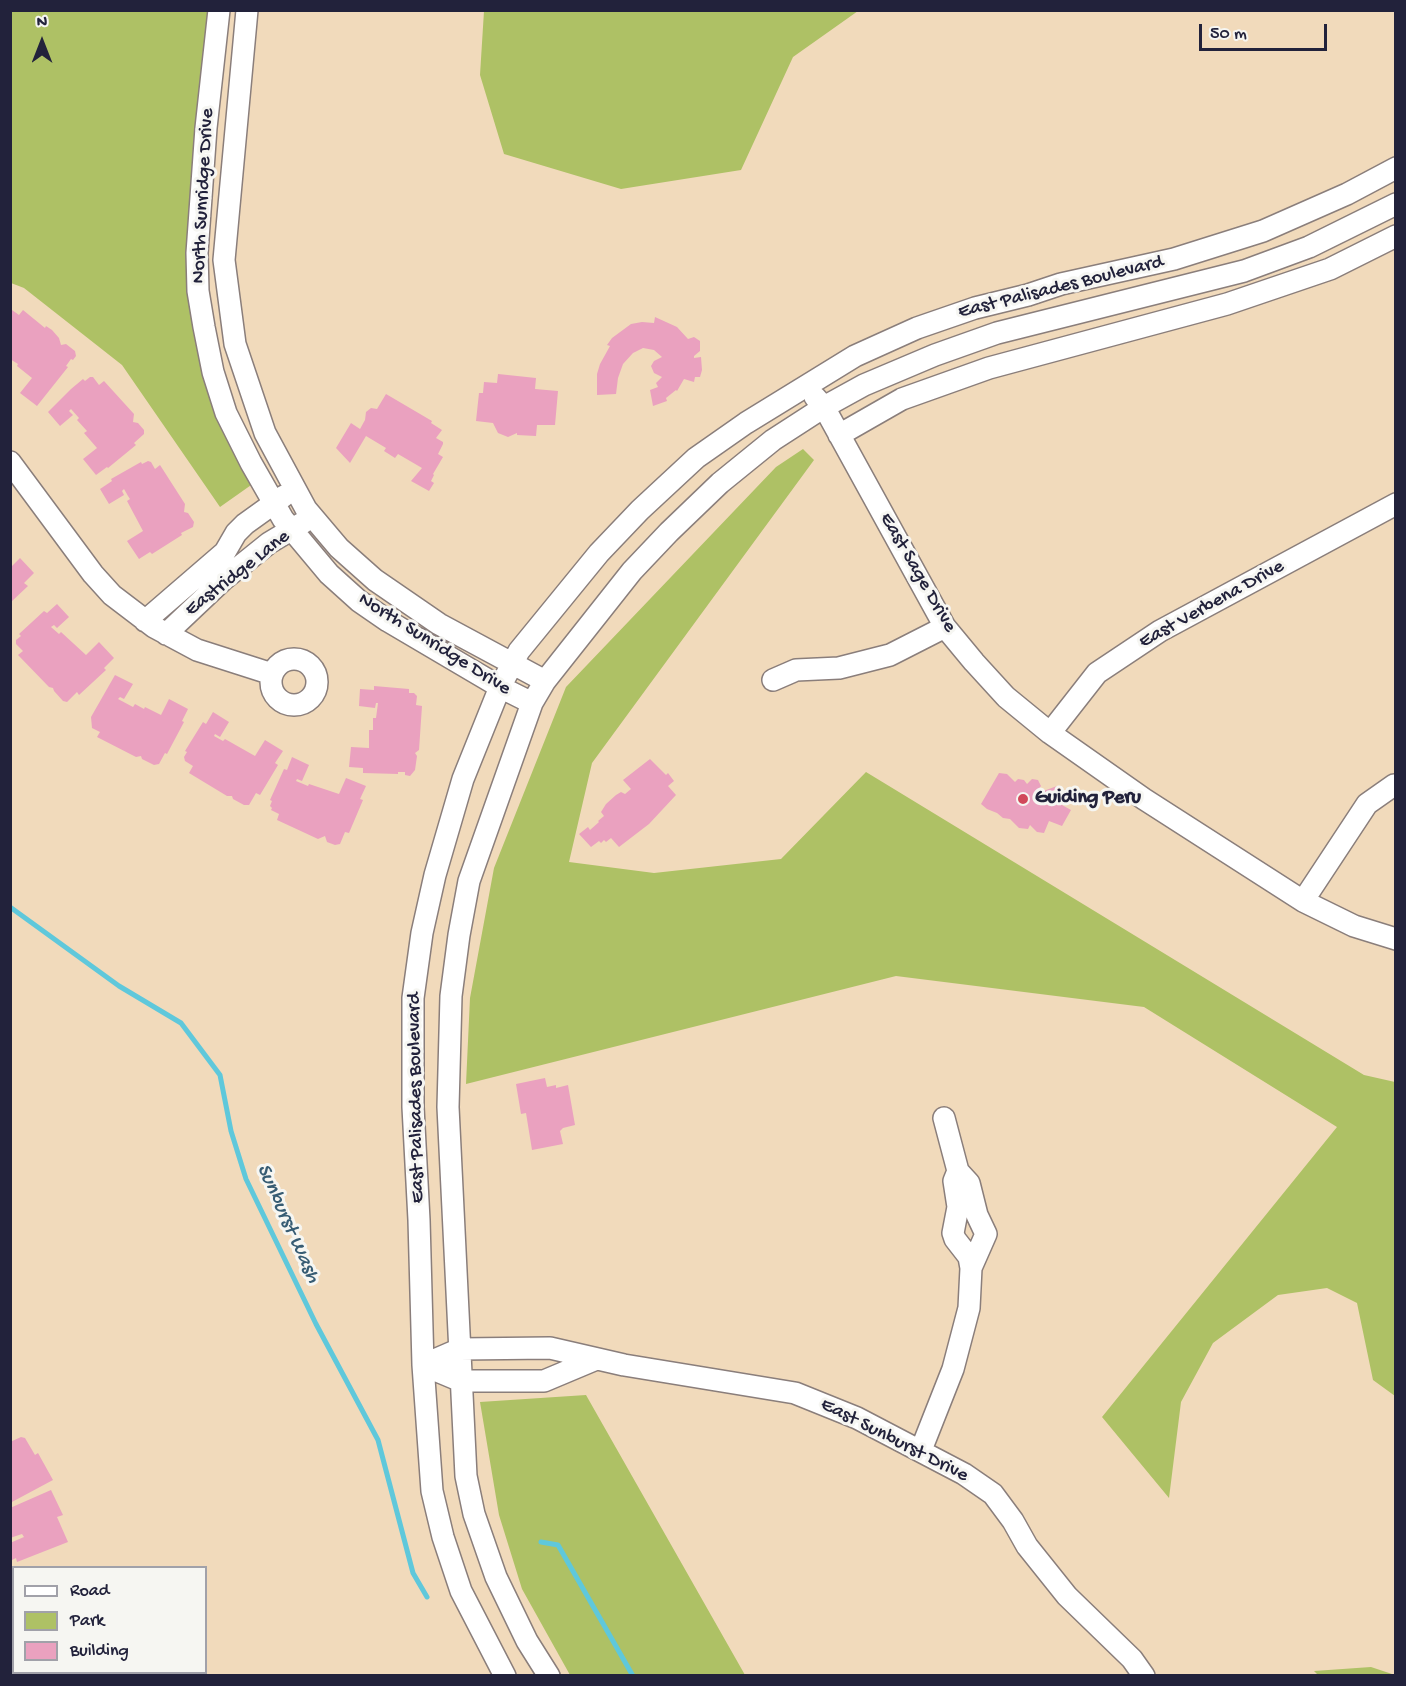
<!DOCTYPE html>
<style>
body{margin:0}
#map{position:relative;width:1406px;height:1686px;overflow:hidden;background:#f1dabb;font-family:"Gochi Hand",sans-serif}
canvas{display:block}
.frame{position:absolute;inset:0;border:12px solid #22223b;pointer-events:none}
.legend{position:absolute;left:12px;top:1566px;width:195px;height:108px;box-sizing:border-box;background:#f6f6f2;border:2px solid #a1a1a9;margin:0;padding:8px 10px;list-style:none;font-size:18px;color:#22223b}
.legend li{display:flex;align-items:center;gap:12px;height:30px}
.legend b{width:30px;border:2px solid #a1a1a9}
.north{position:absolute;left:12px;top:12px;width:60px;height:60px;-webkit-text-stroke:4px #f6f6f2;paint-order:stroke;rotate:0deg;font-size:16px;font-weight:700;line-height:24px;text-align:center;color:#22223b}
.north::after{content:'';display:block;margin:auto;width:21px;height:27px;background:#22223b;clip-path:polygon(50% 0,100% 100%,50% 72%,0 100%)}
.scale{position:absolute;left:1199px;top:24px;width:128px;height:27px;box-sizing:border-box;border:3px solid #22223b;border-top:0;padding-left:8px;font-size:18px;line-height:21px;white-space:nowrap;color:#22223b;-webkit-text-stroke:4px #f6f6f2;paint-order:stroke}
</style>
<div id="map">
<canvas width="1406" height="1686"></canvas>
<div class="frame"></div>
<ul class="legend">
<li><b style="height:8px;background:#fff"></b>Road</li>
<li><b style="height:16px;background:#aec165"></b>Park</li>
<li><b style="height:16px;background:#eaa1bf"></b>Building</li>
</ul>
<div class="north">N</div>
<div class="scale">50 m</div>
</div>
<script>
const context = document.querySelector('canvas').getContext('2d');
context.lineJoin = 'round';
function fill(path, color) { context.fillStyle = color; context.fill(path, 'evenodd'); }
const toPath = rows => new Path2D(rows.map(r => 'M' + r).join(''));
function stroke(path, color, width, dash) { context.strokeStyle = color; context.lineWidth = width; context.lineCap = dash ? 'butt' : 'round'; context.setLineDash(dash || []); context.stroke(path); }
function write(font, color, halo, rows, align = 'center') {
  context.font = font + ' "Gochi Hand",sans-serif'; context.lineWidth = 6; context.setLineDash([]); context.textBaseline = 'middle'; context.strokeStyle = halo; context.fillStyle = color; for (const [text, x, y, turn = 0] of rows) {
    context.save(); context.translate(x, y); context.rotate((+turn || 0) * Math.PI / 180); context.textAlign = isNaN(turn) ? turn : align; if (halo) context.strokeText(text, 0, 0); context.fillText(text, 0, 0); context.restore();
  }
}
const green = toPath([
 [10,11,211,11,190,254,254,483,220,507,122,365,24,288,11,283],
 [484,11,484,10,858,11,793,57,741,170,621,189,504,154,480,75],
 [803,449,814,460,592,763,569,862,654,873,781,859,866,772,1364,1075,1395,1082,1395,1396,1373,1380,1357,1303,1327,1288,1278,1295,1213,1343,1181,1402,1169,1498,1102,1417,1337,1127,1144,1007,896,976,466,1084,470,998,494,868,566,687,776,467],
 [586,1395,745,1675,570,1675,522,1589,499,1515,480,1402],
 [1371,1667,1395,1675,1318,1675,1314,1671]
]);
const stream = toPath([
 [10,907,119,986,181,1023,220,1075,231,1131,246,1179,316,1324,378,1440,413,1573,427,1597],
 [541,1542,558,1545,633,1676]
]);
const building = toPath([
 [12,310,19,315,23,310,45,328,46,326,52,330,59,338,61,345,66,344,75,351,76,356,73,360,71,359,66,366,68,367,37,406,20,393,32,378,17,366,18,364,10,359,10,311],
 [655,317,677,327,688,339,694,337,700,341,700,351,694,356,694,358,701,357,702,370,700,377,695,377,694,382,684,379,677,391,676,390,666,398,667,401,653,406,650,390,658,387,656,383,662,377,654,373,651,366,654,361,662,357,654,350,643,348,633,353,623,364,618,378,616,394,597,395,597,374,600,364,610,346,607,345,612,338,631,324,642,322,654,323],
 [498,374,536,378,535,389,558,391,555,425,537,425,536,436,517,435,517,433,508,437,498,433,493,423,476,421,479,393,483,393,484,382,497,383],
 [90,377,93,377,99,385,104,381,134,414,133,422,138,423,144,430,144,434,134,443,136,445,108,468,107,467,96,475,83,459,97,448,84,433,87,431,77,420,79,418,71,409,69,411,73,415,60,426,48,412,71,389,83,379,85,381],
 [386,394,432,421,431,423,442,430,436,438,443,442,443,444,438,454,443,457,433,474,434,475,431,481,434,483,429,491,411,481,422,468,398,454,395,458,384,451,386,448,366,436,350,463,336,448,351,423,360,429,365,420,366,412,371,408,377,409],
 [148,461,151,462,155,469,160,465,185,504,184,512,188,513,194,522,193,527,181,533,182,535,152,554,150,552,139,559,127,541,143,531,127,501,130,499,128,496,124,489,122,491,124,495,109,504,100,489,112,481,111,479,141,462,142,464],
 [20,558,34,573,24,583,28,586,10,603,10,568],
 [57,604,69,617,57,628,54,625,51,627,59,634,61,632,86,655,99,642,114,658,104,668,106,670,79,695,77,692,67,702,63,701,54,691,53,688,49,687,18,655,23,651,16,644,16,640,21,636,19,634,44,611,47,613],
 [115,675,133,684,124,699,120,697,118,699,133,707,135,704,144,709,145,707,161,715,169,699,188,709,182,721,184,722,167,754,165,753,159,764,154,765,142,759,141,756,136,757,97,737,100,732,92,728,91,717],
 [374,686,409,689,409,693,414,693,417,696,416,705,422,706,419,750,415,753,417,756,415,770,410,776,405,775,405,772,398,772,398,774,363,773,363,768,349,767,351,747,369,748,369,730,373,730,373,718,376,718,378,703,376,703,375,708,359,706,360,689,374,690],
 [213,712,229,722,220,737,215,734,214,736,223,741,225,739,255,756,265,740,283,751,275,763,278,765,260,795,256,793,249,805,244,805,233,799,232,796,227,796,189,773,193,766,185,761,184,757,187,752,185,751,203,722,206,724],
 [292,757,309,765,302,781,297,779,296,781,308,786,309,784,339,794,346,778,366,786,360,799,363,800,349,833,345,832,340,844,335,845,327,842,325,836,318,839,277,820,279,814,271,810,272,808,270,806,272,801,270,800,284,769,287,770],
 [650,759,666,775,668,773,674,781,668,786,676,795,649,824,619,847,611,838,606,842,604,840,601,843,599,841,591,847,579,834,588,827,590,830,599,822,598,821,604,816,601,812,606,804,616,795,621,792,625,794,631,789,623,780],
 [999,773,1007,774,1015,782,1018,779,1024,780,1027,784,1032,779,1038,780,1041,786,1037,791,1038,793,1057,786,1062,805,1071,810,1062,826,1049,821,1044,833,1037,832,1030,825,1028,829,1019,828,1010,819,1003,818,997,813,987,809,981,804],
 [545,1078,547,1087,556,1085,556,1088,568,1085,575,1125,563,1128,560,1131,563,1144,532,1150,526,1113,521,1114,516,1084],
 [21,1437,25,1438,35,1455,38,1453,53,1480,10,1503,10,1442],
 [51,1490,63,1515,57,1517,68,1542,17,1562,16,1558,12,1560,10,1543,24,1537,22,1534,10,1538,10,1508],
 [140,1672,181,1672,182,1676,134,1676]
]);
const minor = toPath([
 [219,10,206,128,197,253,198,291,204,327,213,372,226,413,251,463,283,519,329,574,359,601,388,621,500,687,532,703],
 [247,10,224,260,235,344,265,433,306,509,339,548,375,580,439,624,545,681],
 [815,397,824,407,945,627,974,662,1006,697,1050,733,1144,799,1303,901,1354,926,1396,939],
 [839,435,902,399,989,368,1227,304,1330,269,1396,236],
 [10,462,93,574,112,595,154,627,197,650,272,674],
 [145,621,225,552,236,533,245,524,284,496],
 [166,634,223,580,269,543,304,522],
 '271 682a23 23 0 1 1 46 0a23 23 0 1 1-46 0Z',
 [773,680,796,670,839,668,890,655,945,627],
 [1050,733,1097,673,1160,631,1396,504],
 [1303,901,1367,804,1394,785],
 [944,1118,958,1171,969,1183,977,1215,986,1234,971,1268],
 [423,1365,460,1349,550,1348,624,1365,795,1393,857,1418,964,1474,993,1494,1013,1521,1027,1546,1067,1596,1132,1659,1144,1676],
 [423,1365,461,1381,544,1381,594,1360],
 [921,1450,953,1369,969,1308,971,1268,969,1257,955,1239,953,1233,958,1207,954,1181,958,1171],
 [505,1676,461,1591,443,1537,432,1491,423,1365,419,1220,413,1107,413,998,422,933,435,875,463,779,500,687,519,651,599,553,640,510,696,458,746,423,855,356,917,328,975,308,1028,295,1061,284,1174,259,1263,231,1347,194,1396,168],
 [549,1676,527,1641,496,1577,474,1514,466,1476,448,1107,451,996,459,935,469,881,532,703,545,681,632,571,669,532,720,483,773,440,824,407,864,385,935,355,997,333,1244,271,1309,247,1396,204]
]);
const markers = [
 [1023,799,6,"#d1495b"]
];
const streetNames = [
 ["North Sunridge Drive",204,196,-87],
 ["East Palisades Boulevard",1061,288,-14],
 ["East Sage Drive",917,573,60],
 ["Eastridge Lane",238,574,-38],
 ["East Verbena Drive",1212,605,-29],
 ["North Sunridge Drive",434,645,32],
 ["East Palisades Boulevard",417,1098,-91],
 ["East Sunburst Drive",894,1441,27]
];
const poiNames = [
 ["Guiding Peru",1035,799]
];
const waterNames = [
 ["Sunburst Wash",287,1224,66]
];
fill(green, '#aec165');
stroke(stream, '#5fc8db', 5);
fill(building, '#eaa1bf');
stroke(minor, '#8a7e7b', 24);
stroke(minor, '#fff', 21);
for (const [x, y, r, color] of markers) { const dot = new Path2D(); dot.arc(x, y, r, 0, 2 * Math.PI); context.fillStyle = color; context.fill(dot); stroke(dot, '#f6f6f2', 2); }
write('20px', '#22223b', '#f6f6f2', streetNames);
write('bold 20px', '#22223b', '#f6f6f2', poiNames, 'left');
write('italic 21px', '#375c73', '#f6f6f2', waterNames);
</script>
